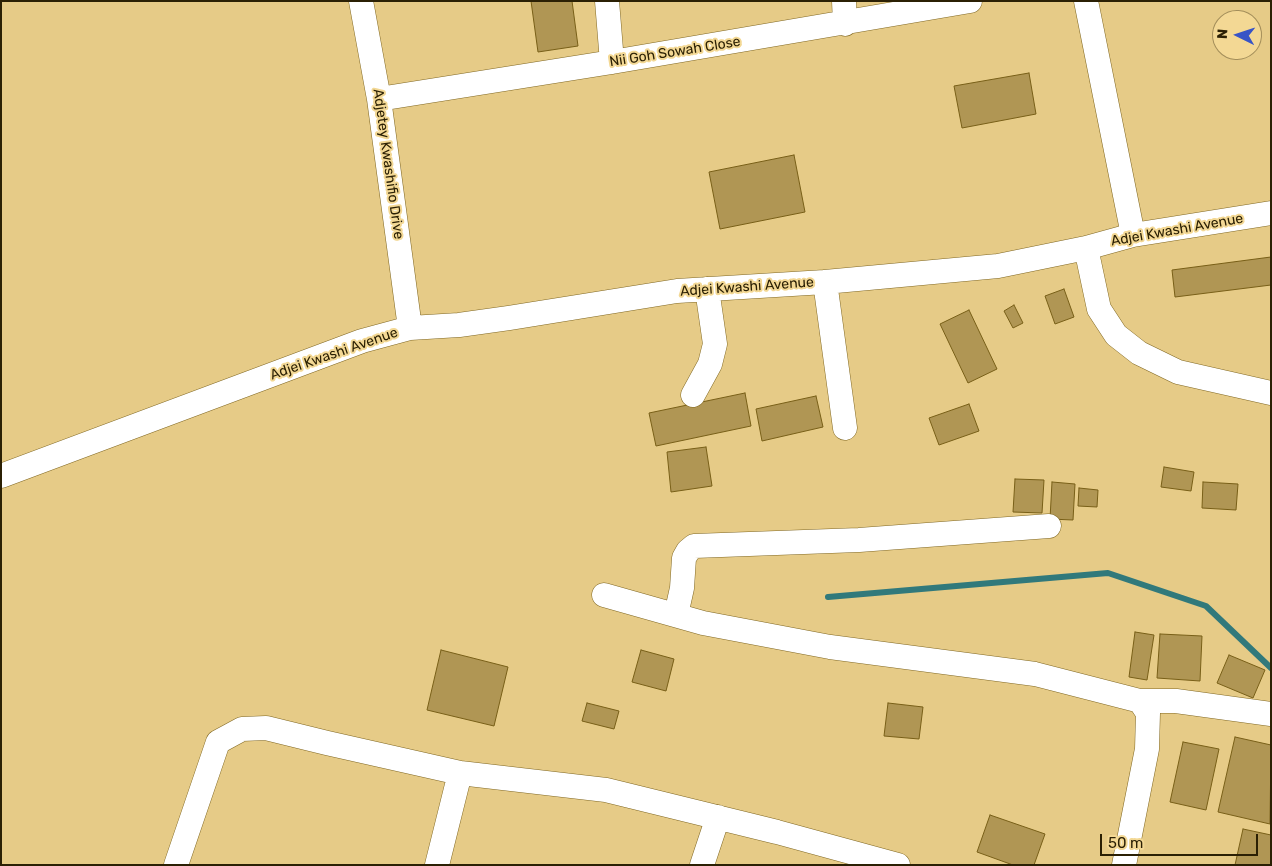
<!DOCTYPE html>
<style>
body{margin:0}
#map{position:relative;width:1272px;height:866px;overflow:hidden;background:#e6cb87;font-family:Rubik,sans-serif}
canvas{display:block}
.frame{position:absolute;inset:0;border:2px solid #2b2004;pointer-events:none}
.north{position:absolute;left:1212px;top:10px;width:50px;height:50px;box-sizing:border-box;background:#f3d894;border:1px solid #a38e5a;border-radius:50%;rotate:274deg;font-size:14px;font-weight:700;line-height:20px;text-align:center;color:#2b2004}
.north::after{content:'';display:block;margin:auto;width:18px;height:22px;background:#3854c6;clip-path:polygon(50% 0,100% 100%,50% 72%,0 100%)}
.scale{position:absolute;left:1100px;top:834px;width:158px;height:22px;box-sizing:border-box;border:2px solid #2b2004;border-top:0;padding-left:6px;font-size:15px;line-height:18px;white-space:nowrap;color:#2b2004;-webkit-text-stroke:4px #f3d894;paint-order:stroke}
</style>
<div id="map">
<canvas width="1272" height="866"></canvas>
<div class="frame"></div>
<div class="north">N</div>
<div class="scale">50 m</div>
</div>
<script>
const context = document.querySelector('canvas').getContext('2d');
context.lineJoin = 'round';
const toPath = rows => new Path2D(rows.map(r => 'M' + r).join(''));
function stroke(path, color, width, dash) { context.strokeStyle = color; context.lineWidth = width; context.lineCap = dash ? 'butt' : 'round'; context.setLineDash(dash || []); context.stroke(path); }
function fill(path, color) { context.fillStyle = color; context.fill(path, 'evenodd'); }
function write(font, color, halo, rows, align = 'center') {
  context.font = font + ' Rubik,sans-serif'; context.lineWidth = 4; context.setLineDash([]); context.textBaseline = 'middle'; context.strokeStyle = halo; context.fillStyle = color; for (const [text, x, y, turn = 0] of rows) {
    context.save(); context.translate(x, y); context.rotate((+turn || 0) * Math.PI / 180); context.textAlign = isNaN(turn) ? turn : align; if (halo) context.strokeText(text, 0, 0); context.fillText(text, 0, 0); context.restore();
  }
}
const stream = toPath([
 [828,597,1108,573,1206,606,1271,668]
]);
const building = toPath([
 [531,1,572,1,578,46,538,52,531,1],
 [1029,73,1036,114,962,128,954,86,1029,73],
 [794,155,805,212,720,229,709,172,794,155],
 [1271,257,1271,285,1175,297,1172,270,1271,257],
 [1064,289,1074,317,1055,324,1045,296,1064,289],
 [1014,305,1023,323,1013,328,1004,311,1014,305],
 [969,310,997,369,968,383,940,324,969,310],
 [745,393,751,426,656,446,649,413,745,393],
 [816,396,823,427,762,441,756,409,816,396],
 [969,404,979,431,939,445,929,418,969,404],
 [706,447,712,486,671,492,667,452,706,447],
 [1164,467,1194,472,1191,491,1161,487,1164,467],
 [1015,479,1044,480,1042,513,1013,512,1015,479],
 [1052,482,1075,484,1073,520,1050,519,1052,482],
 [1203,482,1238,484,1236,510,1202,508,1203,482],
 [1079,488,1098,490,1097,507,1078,506,1079,488],
 [1135,632,1154,635,1147,680,1129,677,1135,632],
 [1160,634,1202,636,1200,681,1157,678,1160,634],
 [441,650,508,667,494,726,427,710,441,650],
 [641,650,674,659,666,691,632,682,641,650],
 [1229,655,1265,670,1253,698,1217,683,1229,655],
 [587,703,619,711,614,729,582,721,587,703],
 [888,703,923,707,919,739,884,736,888,703],
 [1235,737,1271,745,1270,824,1218,812,1235,737],
 [1183,742,1219,749,1206,810,1170,802,1183,742],
 [990,815,1045,834,1034,865,1013,865,977,852,990,815],
 [1243,829,1271,835,1271,865,1235,865,1243,829]
]);
const minor = toPath([
 [361,1,379,99,410,328],
 [607,1,612,62],
 [844,1,845,24],
 [1086,1,1133,235],
 [379,99,612,62,970,1],
 [1086,248,1099,309,1116,335,1139,353,1178,372,1271,393],
 [825,282,845,428],
 [693,395,710,364,715,344,707,289],
 [1,476,362,341,410,328,459,325,509,318,677,291,825,282,998,266,1086,248,1133,235,1271,213],
 [604,595,703,623,830,647,1035,674,1140,701,1148,713,1147,749,1124,865],
 [676,615,682,588,684,558,688,551,694,546,859,540,1049,526],
 [1140,701,1176,701,1271,714],
 [176,865,218,742,242,729,266,728,327,743,460,773,606,790,777,832,898,865],
 [437,865,460,773],
 [702,865,718,817]
]);
const streetNames = [
 ["Nii Goh Sowah Close",675,52,-9],
 ["Adjetey Kwashifio Drive",388,164,82],
 ["Adjei Kwashi Avenue",1177,230,-10],
 ["Adjei Kwashi Avenue",747,287,-4],
 ["Adjei Kwashi Avenue",334,354,-19]
];
stroke(stream, '#31797b', 6);
fill(building, '#b09654');
stroke(building, '#785f18', 1);
stroke(minor, '#816823', 25);
stroke(minor, '#fff', 24);
write('14px', '#2b2004', '#f3d894', streetNames);
</script>
